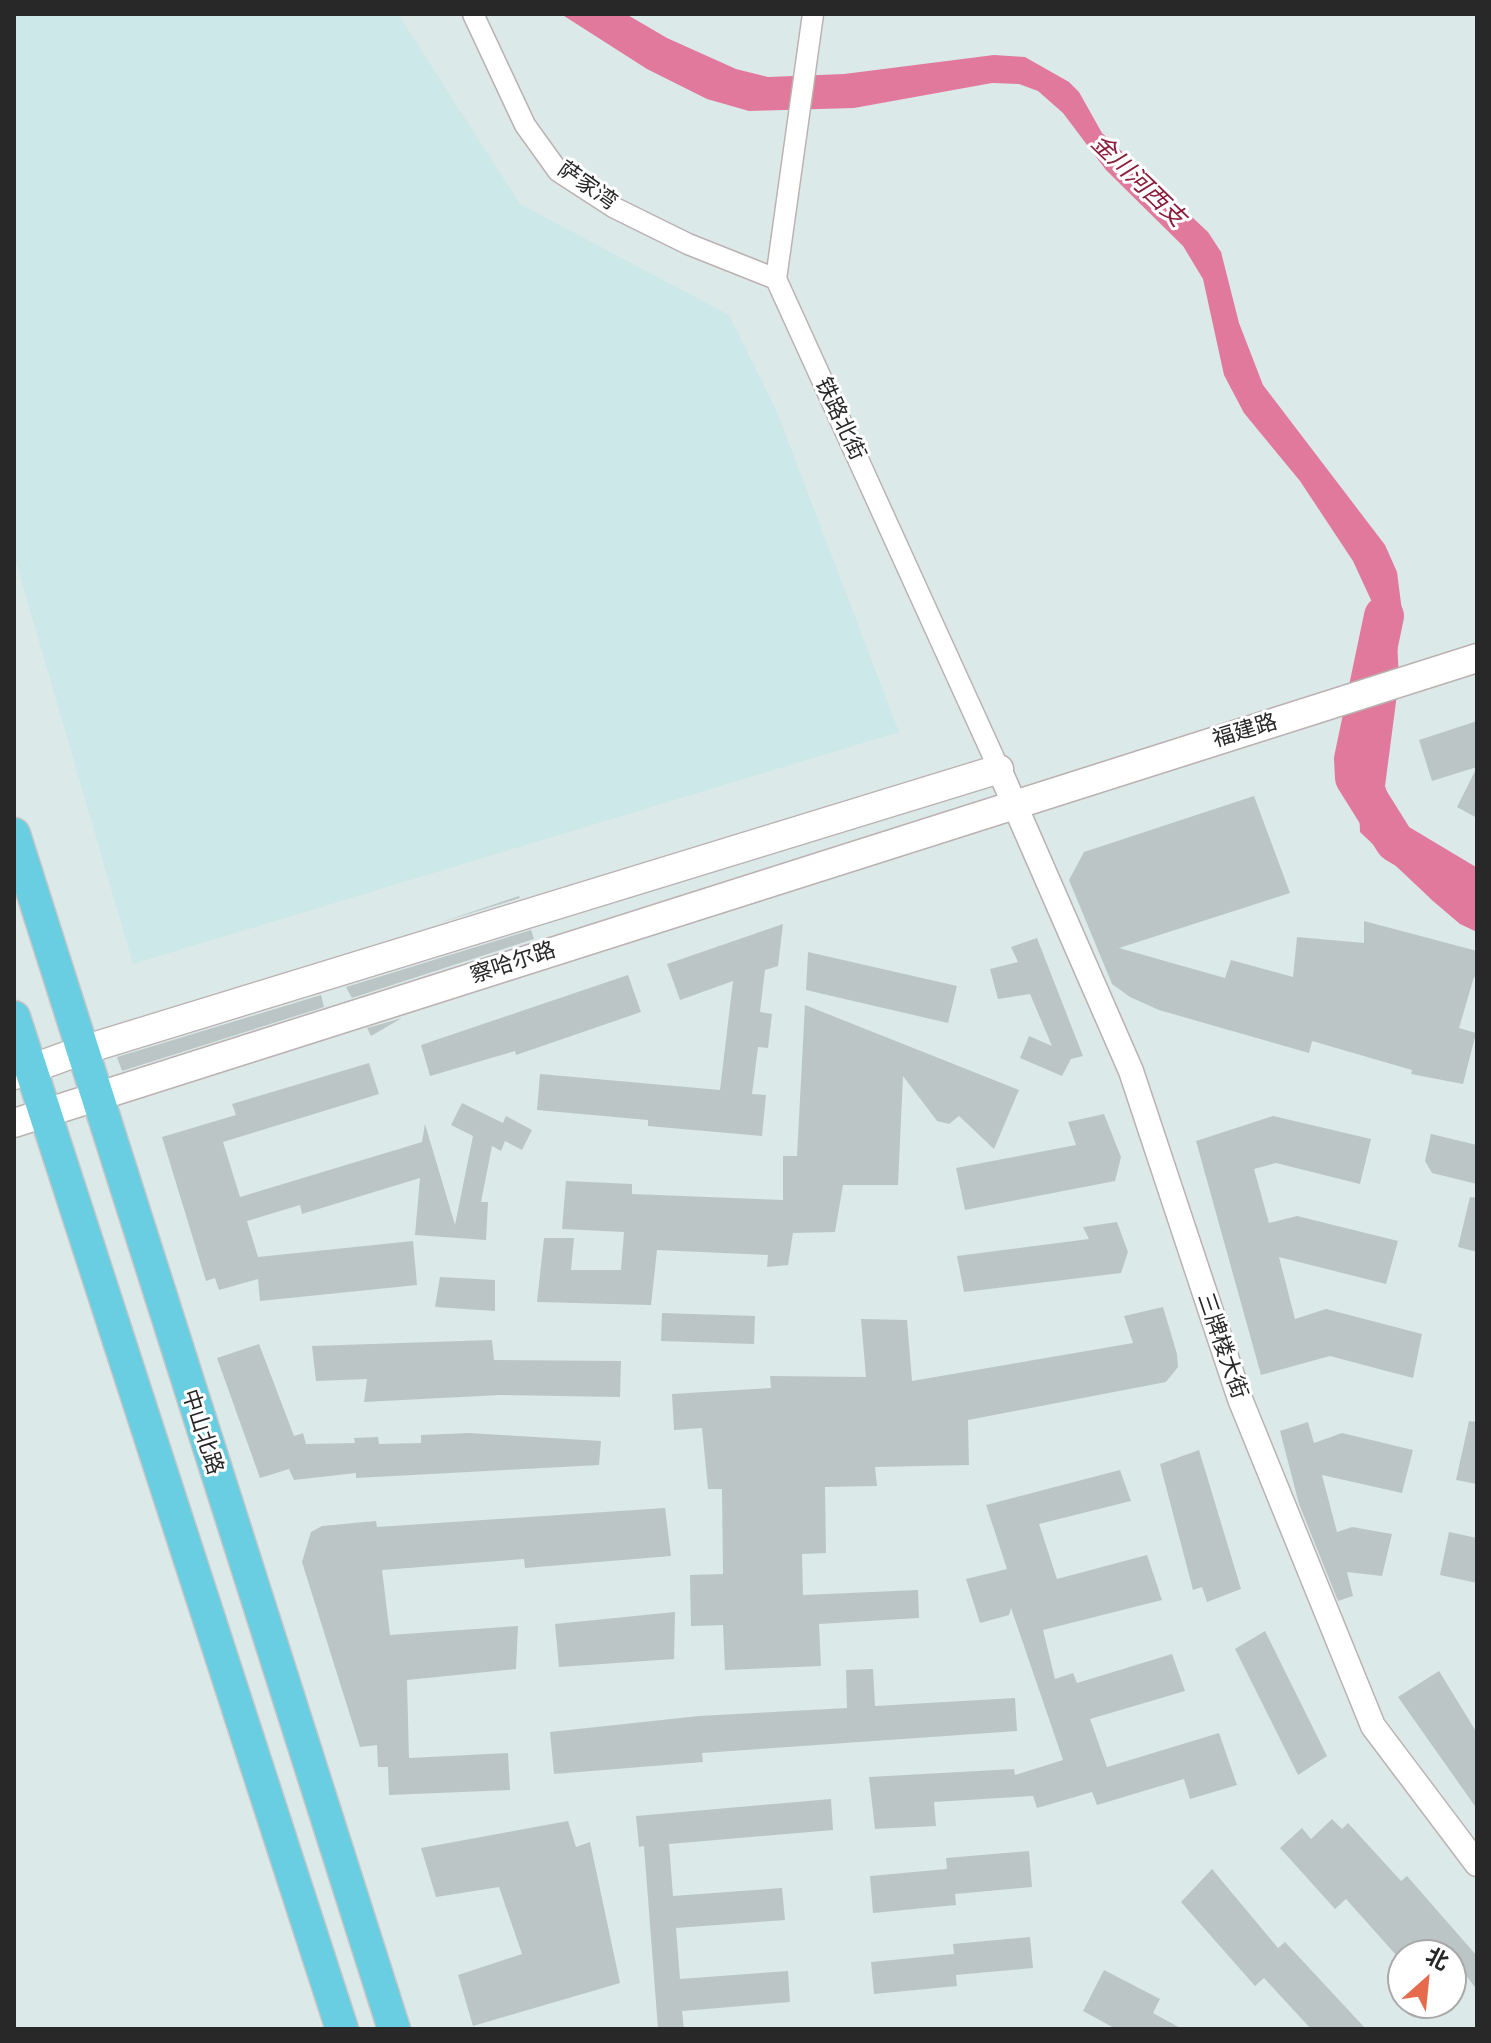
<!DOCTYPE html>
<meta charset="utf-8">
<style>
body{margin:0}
#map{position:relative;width:1491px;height:2043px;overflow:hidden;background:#dce9e9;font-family:"Work Sans","Noto Sans SC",sans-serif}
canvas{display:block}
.frame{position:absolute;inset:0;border:16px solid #282828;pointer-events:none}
.north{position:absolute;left:1387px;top:1939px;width:80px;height:80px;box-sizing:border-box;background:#fff;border:2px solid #a9a9a9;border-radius:50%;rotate:27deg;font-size:22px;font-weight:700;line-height:32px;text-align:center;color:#282828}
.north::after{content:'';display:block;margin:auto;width:28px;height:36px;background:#e66b4c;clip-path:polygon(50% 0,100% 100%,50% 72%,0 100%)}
</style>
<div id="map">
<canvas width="1491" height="2043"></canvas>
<div class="frame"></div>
<div class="north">北</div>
</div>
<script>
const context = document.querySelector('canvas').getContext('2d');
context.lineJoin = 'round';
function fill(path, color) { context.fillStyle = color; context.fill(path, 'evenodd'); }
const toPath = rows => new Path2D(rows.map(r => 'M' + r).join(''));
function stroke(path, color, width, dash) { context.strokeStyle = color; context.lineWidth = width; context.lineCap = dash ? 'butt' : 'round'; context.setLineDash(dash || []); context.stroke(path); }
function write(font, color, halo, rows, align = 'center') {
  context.font = font + ' "Work Sans","Noto Sans SC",sans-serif'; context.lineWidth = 6; context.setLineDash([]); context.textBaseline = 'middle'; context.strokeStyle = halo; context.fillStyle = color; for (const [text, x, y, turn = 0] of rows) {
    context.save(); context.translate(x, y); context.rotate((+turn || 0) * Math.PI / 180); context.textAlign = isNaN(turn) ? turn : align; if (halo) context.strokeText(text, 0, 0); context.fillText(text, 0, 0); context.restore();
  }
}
const education = toPath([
 [14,14,398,14,520,204,729,315,777,412,899,732,133,964,14,555]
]);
const water = toPath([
 [561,14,626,14,667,38,736,69,768,77,844,74,994,55,1025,57,1069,82,1079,92,1102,133,1208,232,1221,252,1239,323,1263,385,1385,545,1397,572,1402,611,1397,640,1399,679,1385,786,1395,817,1429,852,1477,883,1477,932,1460,924,1433,901,1360,832,1357,752,1373,687,1372,639,1377,613,1353,561,1300,481,1244,413,1224,375,1203,279,1183,246,1106,170,1063,113,1038,91,1019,84,992,83,854,108,749,111,707,99,647,69]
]);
const river = toPath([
 [1384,616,1354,759,1355,778,1395,842,1477,891]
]);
const building = toPath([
 [1477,721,1477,818,1457,807,1477,767,1432,781,1419,740],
 [1254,796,1290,893,1119,948,1225,978,1231,960,1293,977,1297,937,1364,943,1364,921,1477,951,1477,978,1474,977,1459,1028,1476,1033,1463,1084,1411,1074,1412,1070,1312,1041,1309,1053,1159,1010,1130,997,1112,984,1069,880,1084,852],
 [519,896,520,898,439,923],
 [783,924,778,966,765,970,760,1012,772,1014,768,1048,758,1047,752,1094,766,1095,762,1136,648,1126,648,1120,537,1110,540,1074,720,1090,733,981,680,1000,667,964],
 [531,930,534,939,352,998,346,987],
 [1037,938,1083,1056,1071,1059,1062,1076,1020,1058,1029,1036,1052,1046,1030,994,998,999,990,969,1018,962,1011,947],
 [808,952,957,986,948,1023,806,990],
 [628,975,641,1012,516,1055,515,1051,430,1076,421,1045],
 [321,995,324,1007,122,1071,117,1057],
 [805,1005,1019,1090,994,1149,959,1116,949,1124,937,1121,903,1076,898,1185,843,1185,835,1232,793,1233,788,1265,767,1267,768,1255,657,1250,651,1305,537,1302,544,1238,574,1238,571,1270,621,1270,624,1232,562,1229,566,1181,632,1184,632,1194,783,1200,783,1156,797,1156],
 [402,1018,371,1036,367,1028],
 [369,1063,379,1094,223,1142,240,1197,422,1142,425,1124,455,1225,473,1136,451,1125,462,1103,503,1123,506,1116,532,1130,522,1150,505,1141,501,1151,492,1146,481,1202,488,1202,486,1240,415,1235,420,1178,302,1214,300,1205,247,1221,258,1257,413,1241,417,1285,260,1301,258,1279,219,1290,215,1278,206,1281,162,1137,236,1115,232,1104],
 [1104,1114,1121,1157,1115,1181,965,1210,956,1168,1076,1145,1068,1122],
 [1273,1116,1371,1139,1360,1184,1276,1163,1254,1169,1269,1223,1297,1216,1398,1241,1386,1284,1279,1257,1295,1319,1326,1309,1422,1334,1413,1378,1330,1356,1261,1375,1196,1141],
 [1431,1134,1477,1145,1477,1184,1432,1173,1425,1161],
 [1470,1197,1477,1198,1477,1252,1458,1247],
 [1117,1222,1128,1252,1121,1273,964,1292,957,1256,1089,1239,1083,1227],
 [440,1277,495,1280,495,1311,435,1307],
 [1163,1307,1177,1354,1178,1367,1166,1382,968,1420,969,1465,875,1467,877,1486,825,1487,826,1553,802,1554,803,1595,918,1590,919,1618,819,1624,821,1666,725,1670,723,1625,691,1626,690,1575,723,1574,722,1489,708,1489,702,1428,674,1430,672,1394,771,1388,770,1376,866,1377,861,1319,907,1320,912,1381,1133,1343,1124,1316],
 [662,1313,755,1316,754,1344,661,1341],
 [492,1340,494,1360,621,1361,620,1397,500,1395,364,1402,367,1379,316,1381,312,1346],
 [259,1344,294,1436,303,1433,306,1444,355,1443,354,1438,378,1437,379,1444,421,1443,421,1435,469,1433,601,1441,599,1465,356,1478,356,1473,294,1480,289,1469,260,1478,217,1358],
 [1469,1421,1477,1422,1477,1484,1456,1480],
 [1308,1422,1314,1443,1342,1433,1413,1450,1402,1493,1322,1475,1337,1532,1352,1527,1392,1534,1382,1576,1347,1572,1353,1596,1338,1601,1299,1504,1280,1431],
 [1199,1450,1241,1589,1207,1602,1202,1587,1193,1590,1160,1464],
 [1120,1470,1131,1501,1039,1524,1057,1579,1147,1555,1162,1600,1043,1630,1055,1679,1073,1673,1077,1683,1172,1654,1185,1691,1090,1719,1107,1767,1219,1733,1237,1785,1190,1799,1184,1779,1097,1805,1092,1792,1037,1808,1033,1796,934,1802,936,1826,875,1829,869,1777,1014,1769,1015,1775,1063,1760,1011,1608,1009,1615,980,1623,966,1579,1007,1569,986,1505],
 [665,1508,671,1556,525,1568,524,1559,382,1570,390,1635,518,1626,516,1669,407,1680,409,1758,508,1753,510,1790,389,1795,388,1767,378,1767,377,1745,360,1747,302,1562,311,1532,322,1526,376,1521,377,1527],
 [1449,1532,1477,1538,1477,1583,1440,1575],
 [675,1612,674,1659,559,1667,555,1624],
 [1265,1631,1327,1756,1298,1775,1235,1649],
 [873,1669,875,1706,1015,1698,1017,1731,702,1753,703,1762,554,1774,550,1732,699,1716,847,1708,846,1670],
 [1439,1671,1477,1733,1477,1809,1398,1697],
 [831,1799,833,1830,669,1844,673,1896,782,1888,785,1920,676,1928,680,1979,788,1971,790,2002,682,2011,684,2029,658,2029,644,1846,639,1847,636,1816],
 [1332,1819,1342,1829,1348,1823,1401,1881,1407,1876,1477,1956,1477,1990,1465,1974,1451,1987,1451,1955,1396,1955,1346,1899,1335,1909,1280,1848,1302,1828,1311,1839],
 [568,1821,576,1847,590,1842,620,1983,473,2026,458,1975,522,1954,499,1887,436,1897,421,1848],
 [1029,1851,1032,1887,955,1894,956,1905,873,1913,870,1876,947,1869,946,1858],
 [1212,1869,1278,1948,1285,1942,1366,2029,1311,2029,1264,1978,1255,1986,1181,1902],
 [1030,1937,1033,1968,956,1975,957,1986,874,1994,871,1962,954,1954,953,1944],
 [1104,1970,1160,1999,1153,2013,1182,2029,1116,2029,1083,2011]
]);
const minor = toPath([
 [473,14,525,125,558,171,615,208,688,244,776,279],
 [813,14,776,279,999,769]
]);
const tertiary = toPath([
 [999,769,1131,1071,1240,1399,1373,1726,1477,1864]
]);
const secondary = toPath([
 [14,1075,80,1051,999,769],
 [14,1123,1477,658]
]);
const primary = toPath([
 [14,834,394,2029],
 [14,1017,342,2029]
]);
const streetNames = [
 ["萨家湾",587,186,35],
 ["铁路北街",840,419,65],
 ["福建路",1245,731,-17],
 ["察哈尔路",513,963,-18],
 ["三牌楼大街",1222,1346,71],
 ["中山北路",202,1432,72]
];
const waterNames = [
 ["金川河西支",1138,181,44]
];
fill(education, '#cce8e9');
fill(water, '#e1799d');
stroke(river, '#e1799d', 40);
fill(building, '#bbc5c5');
stroke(minor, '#bbb2af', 23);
stroke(tertiary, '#bbb2af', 27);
stroke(secondary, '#bbb2af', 31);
stroke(primary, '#c7c7c7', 35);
stroke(minor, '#fff', 20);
stroke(tertiary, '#fff', 24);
stroke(secondary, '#fff', 28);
stroke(primary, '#69cee1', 32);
write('22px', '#282828', '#fff', streetNames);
write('italic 24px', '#8a1b39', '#fff', waterNames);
</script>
